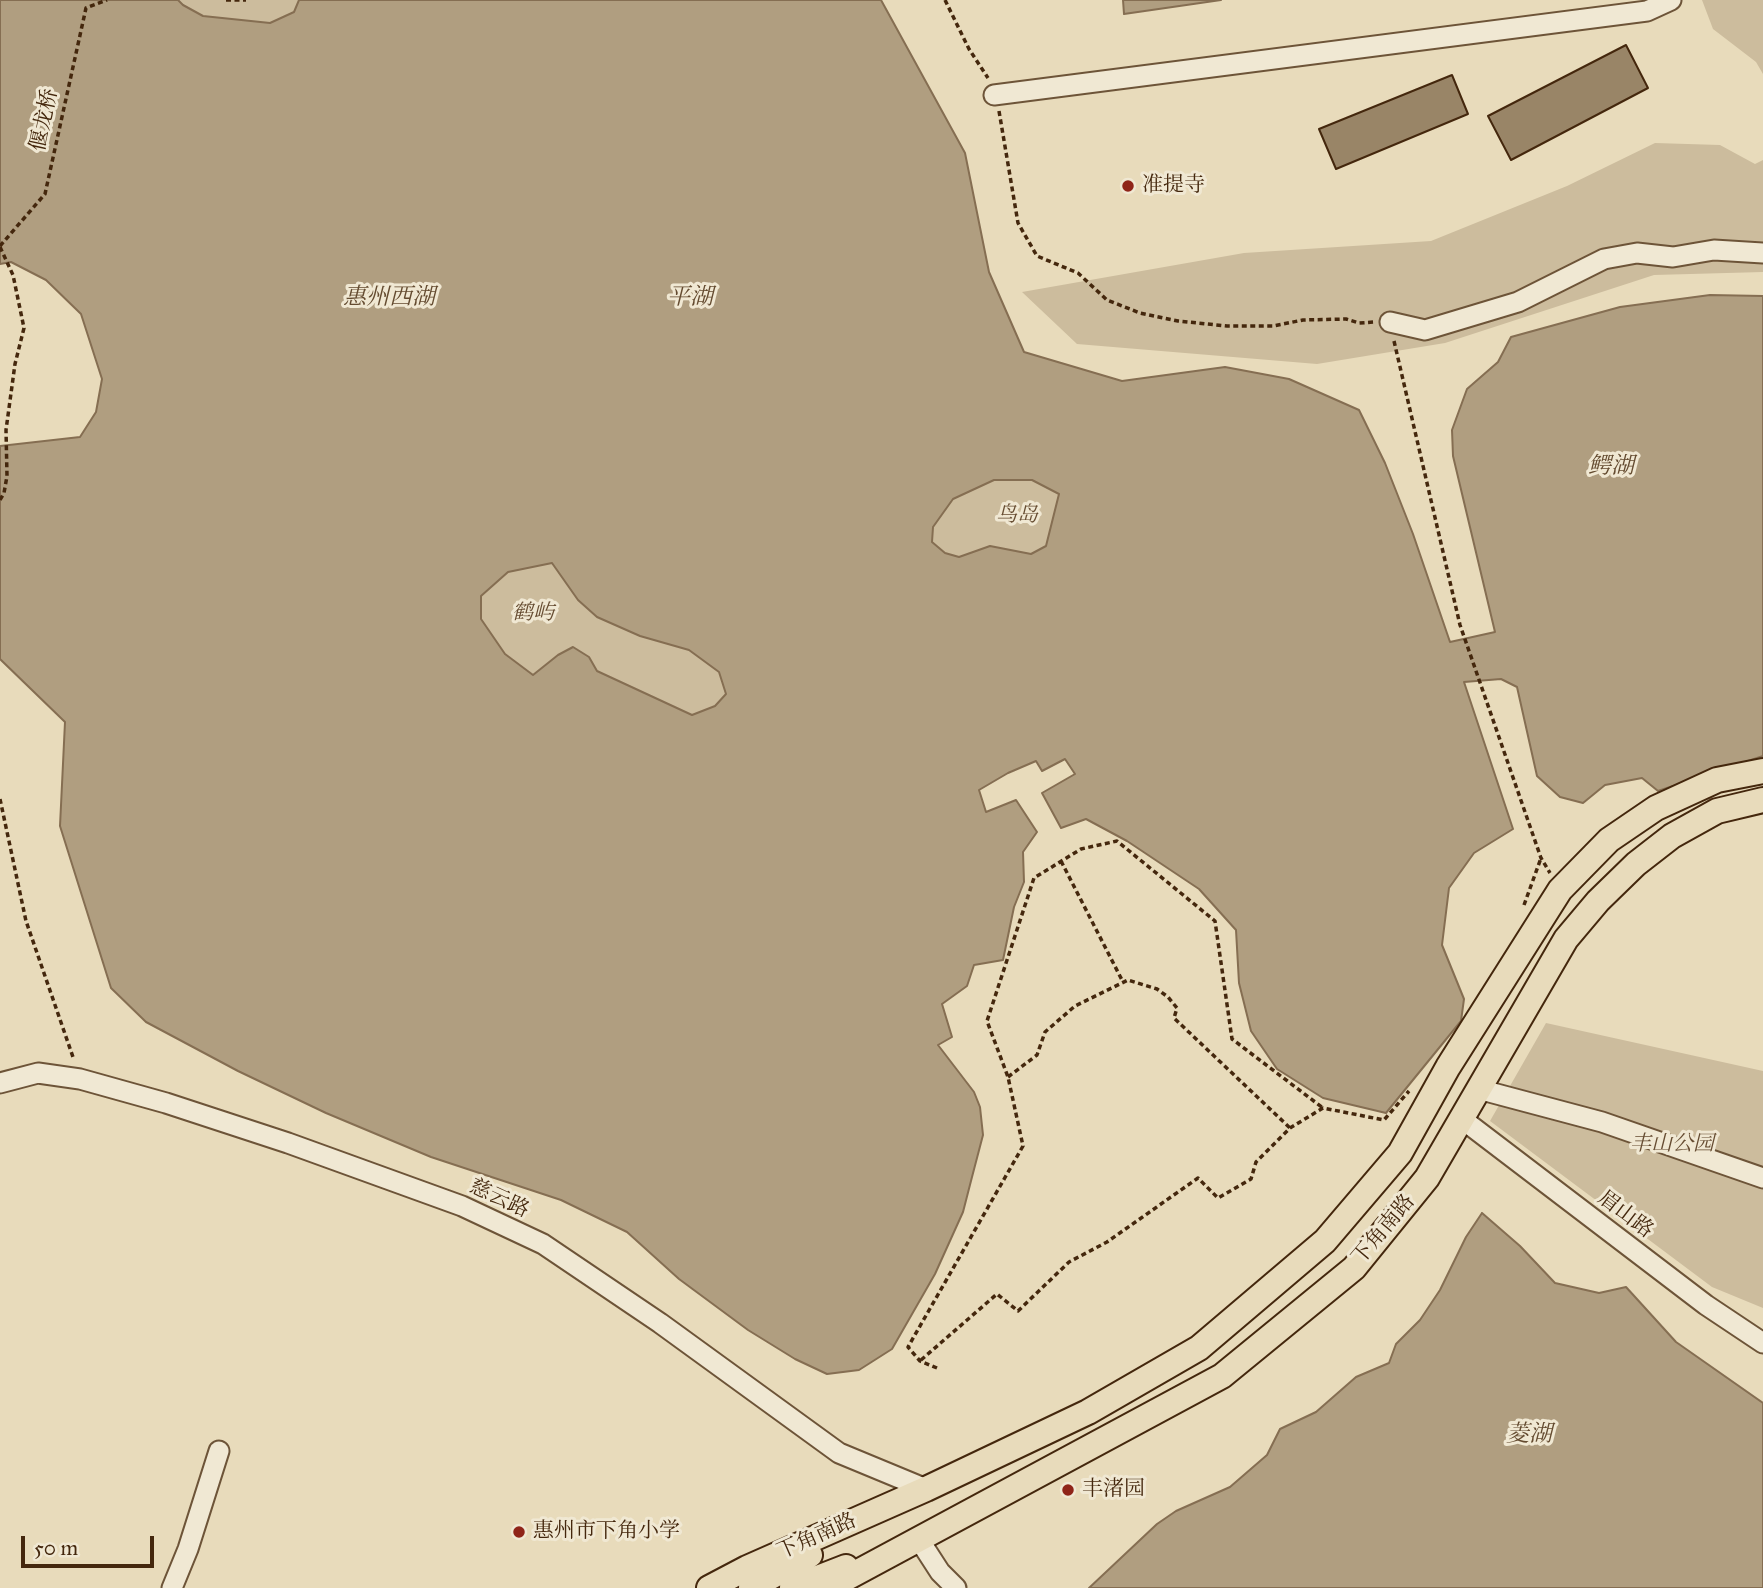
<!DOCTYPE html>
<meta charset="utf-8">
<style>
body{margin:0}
#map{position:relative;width:1763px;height:1588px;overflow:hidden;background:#e8dbbb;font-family:"IM FELL Great Primer",serif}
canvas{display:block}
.scale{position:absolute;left:21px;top:1536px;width:133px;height:32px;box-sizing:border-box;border:4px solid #44270d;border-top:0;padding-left:9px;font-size:21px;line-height:24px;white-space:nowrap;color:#44270d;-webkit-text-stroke:5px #f0e8d3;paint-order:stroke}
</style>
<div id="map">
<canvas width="1763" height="1588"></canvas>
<div class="scale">50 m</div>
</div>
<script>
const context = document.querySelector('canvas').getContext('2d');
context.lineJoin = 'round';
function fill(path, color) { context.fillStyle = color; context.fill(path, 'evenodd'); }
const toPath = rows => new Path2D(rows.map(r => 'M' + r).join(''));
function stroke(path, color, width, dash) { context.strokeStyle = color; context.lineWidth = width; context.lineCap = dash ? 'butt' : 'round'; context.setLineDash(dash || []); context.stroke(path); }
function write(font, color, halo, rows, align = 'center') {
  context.font = font + ' "IM FELL Great Primer","Noto Serif SC",serif'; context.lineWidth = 6; context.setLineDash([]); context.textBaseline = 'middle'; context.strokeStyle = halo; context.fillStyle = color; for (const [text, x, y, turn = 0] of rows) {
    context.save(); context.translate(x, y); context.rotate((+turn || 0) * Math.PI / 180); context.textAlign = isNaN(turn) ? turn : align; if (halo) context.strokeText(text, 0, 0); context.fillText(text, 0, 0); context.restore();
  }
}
const green = toPath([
 [178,0,299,0,294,12,271,23,203,16,183,5],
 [1702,0,1763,0,1763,74,1756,62,1713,29],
 [1655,143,1720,145,1755,164,1763,160,1763,272,1654,275,1445,343,1317,364,1077,344,1022,292,1244,253,1431,241,1567,186],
 [994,480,1032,480,1059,494,1046,546,1031,554,990,546,959,557,945,553,932,542,933,527,953,499],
 [552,563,578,600,640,636,689,650,719,672,727,694,715,706,692,715,597,671,589,657,558,655,533,675,505,654,481,619,481,597,508,572],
 [1546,1023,1763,1071,1763,1308,1712,1287,1490,1121]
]);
const water = toPath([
 [0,0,178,0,183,5,203,16,270,23,294,12,299,0,881,0,965,153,989,272,1024,352,1122,381,1225,367,1289,379,1359,410,1385,463,1413,534,1450,642,1495,632,1453,456,1452,430,1467,389,1498,362,1511,337,1620,307,1710,295,1763,296,1763,756,1658,791,1642,778,1605,785,1583,803,1560,797,1537,776,1517,687,1501,679,1464,682,1513,829,1474,853,1449,888,1442,945,1464,999,1461,1021,1386,1113,1323,1098,1277,1069,1251,1031,1239,983,1236,930,1199,889,1127,841,1086,819,1061,828,1042,793,1075,774,1065,759,1042,771,1036,761,1008,773,979,790,986,812,1016,800,1037,832,1023,852,1024,882,1014,907,1003,960,974,965,967,986,942,1004,952,1037,938,1045,974,1092,980,1107,983,1135,972,1177,963,1212,935,1274,892,1349,859,1370,827,1374,795,1359,748,1330,679,1279,627,1232,561,1200,431,1157,326,1113,238,1071,146,1022,111,988,60,826,65,722,0,659,0,446,80,437,96,412,102,379,81,314,46,280,11,262,0,264,0,0],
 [994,480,1032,480,1059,494,1046,546,1031,554,990,546,959,557,945,553,932,542,933,527,953,499,994,480],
 [552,563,578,600,597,617,640,636,689,650,719,672,726,694,715,706,692,715,597,671,589,657,573,647,558,655,533,675,505,654,481,619,481,596,508,572,552,563],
 [1123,0,1221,0,1124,14,1123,0],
 [1482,1213,1520,1246,1555,1283,1599,1293,1626,1287,1676,1342,1763,1403,1763,1588,1089,1588,1157,1524,1176,1511,1230,1487,1267,1455,1280,1429,1316,1412,1356,1377,1389,1363,1396,1344,1420,1320,1440,1290,1466,1237,1482,1213]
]);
const building = toPath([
 [1626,45,1648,88,1511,160,1488,116,1626,45],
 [1452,75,1468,114,1336,169,1319,129,1452,75]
]);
const path = toPath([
 [226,0,246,0],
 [945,0,969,49,988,78],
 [999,111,1018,223,1037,256,1078,273,1107,300,1140,313,1178,321,1227,326,1273,326,1303,320,1346,319,1359,323,1374,322],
 [0,246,45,194,86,8,107,0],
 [0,247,13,275,24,328,15,364,6,430,7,476,4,493,0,500],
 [1394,341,1460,625,1541,858,1550,873],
 [0,799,26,921,74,1060],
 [1061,861,1123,982],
 [1524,905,1541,858],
 [1008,1077,1037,1055,1045,1032,1075,1006,1128,980,1157,989,1168,997,1177,1008,1174,1018,1290,1128],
 [921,1360,997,1294,1018,1311,1069,1262,1107,1242,1198,1178,1218,1198,1251,1179,1256,1162,1290,1128,1323,1108,1384,1120,1409,1091],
 [937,1368,920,1361,908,1347,1023,1146,1008,1077,987,1021,1034,878,1081,849,1117,841,1215,921,1232,1039,1323,1108]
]);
const minor = toPath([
 [994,95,1647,11,1671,0],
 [1390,322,1425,330,1518,302,1604,259,1637,253,1673,257,1714,250,1763,253],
 [0,1083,38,1073,80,1079,166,1103,288,1143,462,1206,543,1244,660,1323,839,1453,926,1489],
 [1478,1089,1602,1122,1763,1178],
 [1462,1119,1706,1305,1763,1343],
 [918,1538,940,1572,956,1588],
 [172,1588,188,1549,219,1451]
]);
const major = toPath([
 [709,1588,747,1568,926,1489,1088,1412,1199,1348,1325,1241,1400,1153,1448,1067,1560,890,1609,840,1656,808,1717,780,1763,771],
 [751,1588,810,1555],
 [792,1588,846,1567],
 [828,1588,1222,1376,1354,1268,1427,1178,1566,939,1598,901,1636,864,1672,836,1717,811,1763,800]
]);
const markers = [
 [1128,186,7,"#8f2418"],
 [1068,1490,7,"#8f2418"],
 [519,1532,7,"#8f2418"]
];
const streetNames = [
 ["偃龙桥",45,120,-78],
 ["慈云路",499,1199,25],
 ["眉山路",1625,1215,37],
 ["下角南路",1384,1230,-50],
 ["下角南路",817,1537,-24]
];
const poiNames = [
 ["准提寺",1142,186],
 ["丰渚园",1082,1490],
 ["惠州市下角小学",533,1532]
];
const parkNames = [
 ["鸟岛",1017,516],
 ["鹤屿",533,614],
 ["丰山公园",1672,1145]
];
const waterNames = [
 ["惠州西湖",389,298],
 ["平湖",690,298],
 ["鳄湖",1611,467],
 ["菱湖",1529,1435]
];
fill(green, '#ccbc9d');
fill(water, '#b09e80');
stroke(water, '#856e52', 2);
fill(building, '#998567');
stroke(building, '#44270d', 2);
stroke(minor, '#6d5438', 23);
stroke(major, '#44270d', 28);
stroke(path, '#44270d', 3.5, [5, 3.5]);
stroke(minor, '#f0e8d3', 19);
stroke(major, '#e8dbbb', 24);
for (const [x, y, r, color] of markers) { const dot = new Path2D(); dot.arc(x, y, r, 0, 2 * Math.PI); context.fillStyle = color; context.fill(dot); stroke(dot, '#f0e8d3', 2.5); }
write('21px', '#44270d', '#f0e8d3', streetNames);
write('21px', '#44270d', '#f0e8d3', poiNames, 'left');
write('italic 21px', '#664c31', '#f0e8d3', parkNames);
write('italic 23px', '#644b30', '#f0e8d3', waterNames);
</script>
